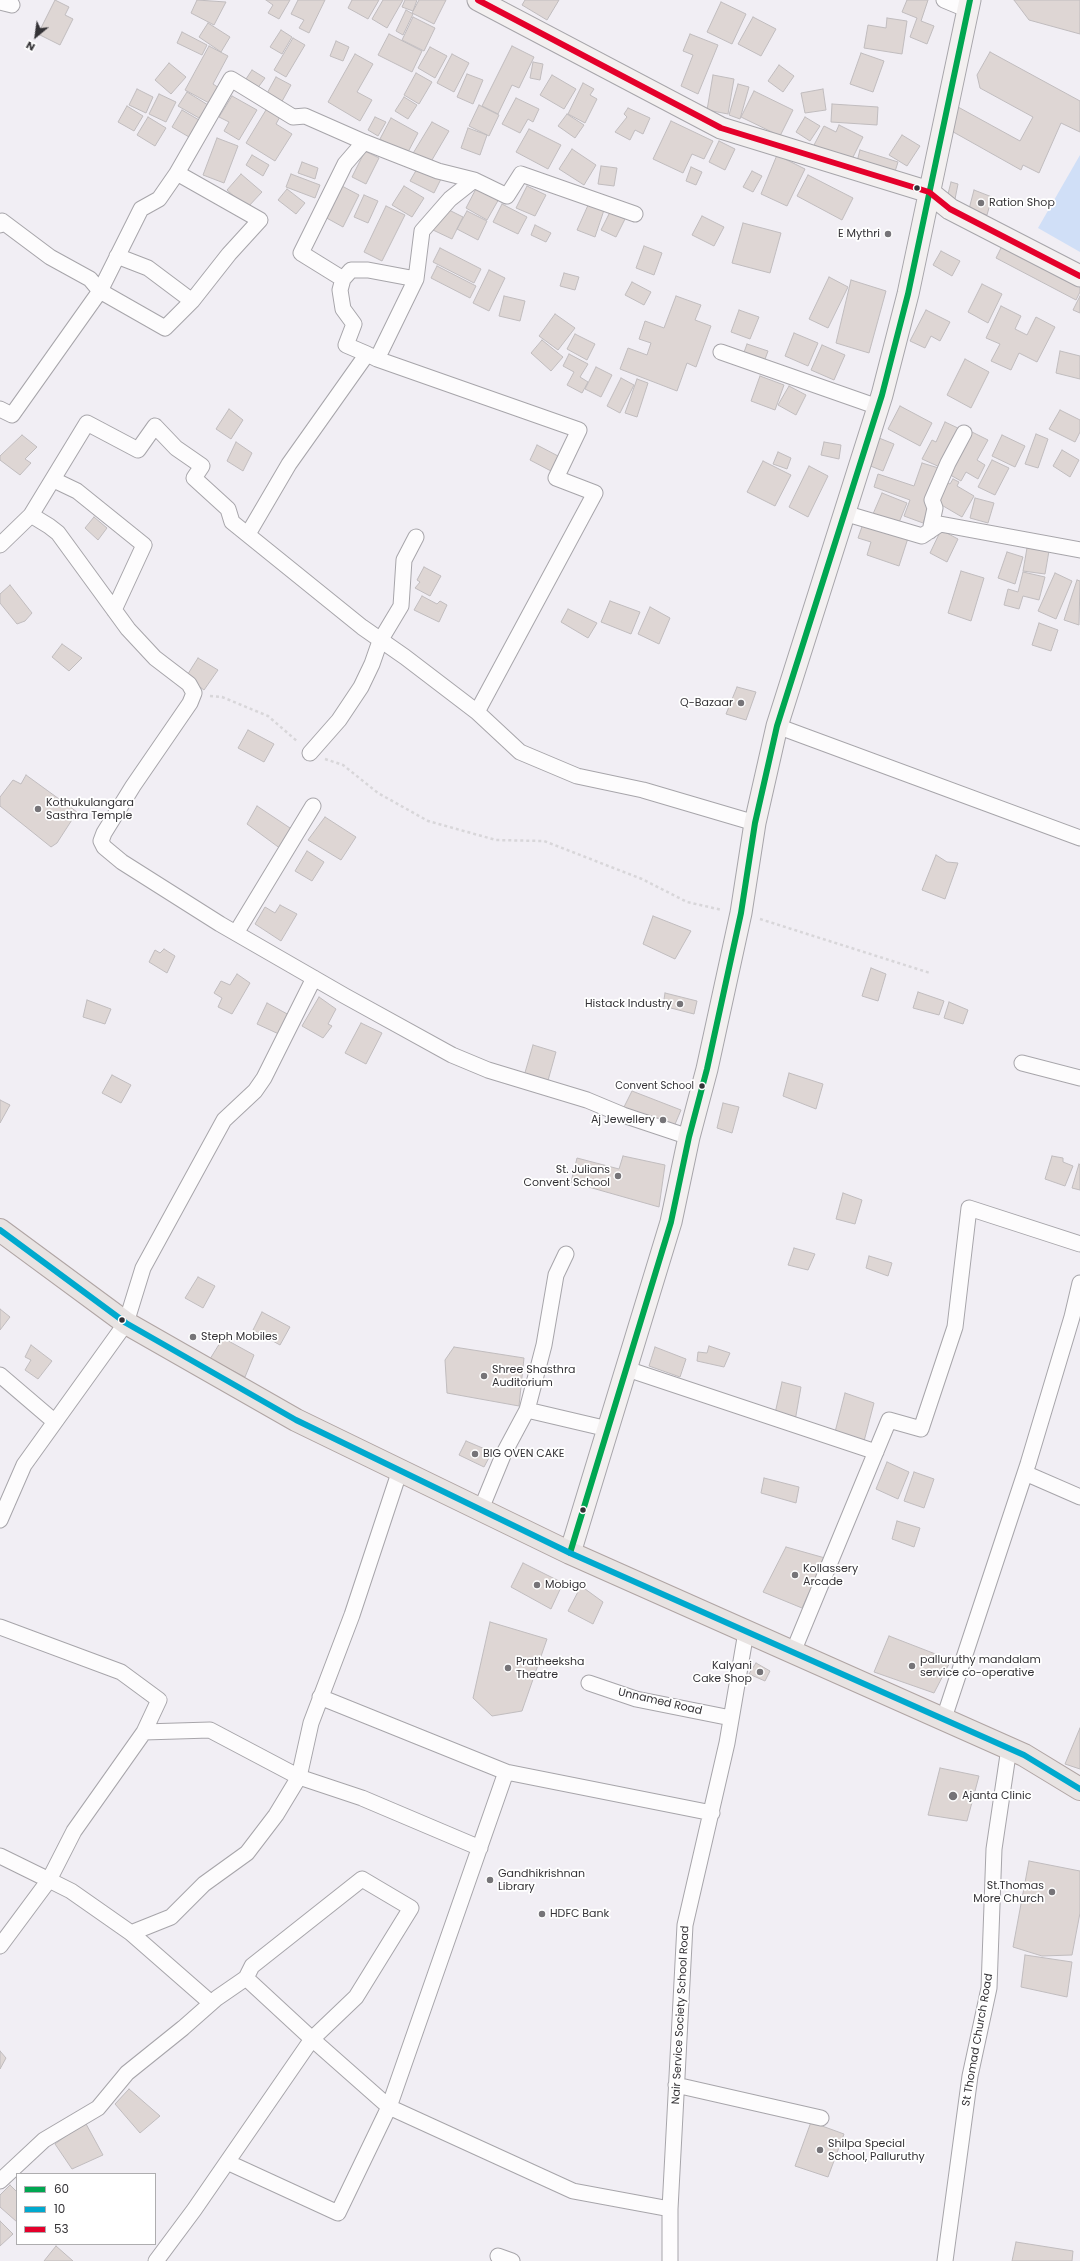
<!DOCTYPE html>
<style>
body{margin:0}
#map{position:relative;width:1080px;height:2261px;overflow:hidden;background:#f1eef4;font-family:Poppins,sans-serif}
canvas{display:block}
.legend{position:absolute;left:16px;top:2173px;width:140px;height:72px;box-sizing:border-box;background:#fff;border:1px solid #aeadaf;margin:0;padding:5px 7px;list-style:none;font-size:12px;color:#343236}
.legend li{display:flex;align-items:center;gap:8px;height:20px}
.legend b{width:20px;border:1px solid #aeadaf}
.north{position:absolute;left:16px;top:16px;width:40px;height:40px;-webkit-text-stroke:3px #fff;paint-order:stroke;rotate:209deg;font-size:11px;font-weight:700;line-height:16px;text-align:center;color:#343236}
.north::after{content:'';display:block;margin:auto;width:14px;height:18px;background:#343236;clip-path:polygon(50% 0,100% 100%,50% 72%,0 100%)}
</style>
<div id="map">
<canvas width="1080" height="2261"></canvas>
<ul class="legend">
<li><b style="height:5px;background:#00a651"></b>60</li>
<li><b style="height:5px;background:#00a9ce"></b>10</li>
<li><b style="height:5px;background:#e4002b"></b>53</li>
</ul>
<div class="north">N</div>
</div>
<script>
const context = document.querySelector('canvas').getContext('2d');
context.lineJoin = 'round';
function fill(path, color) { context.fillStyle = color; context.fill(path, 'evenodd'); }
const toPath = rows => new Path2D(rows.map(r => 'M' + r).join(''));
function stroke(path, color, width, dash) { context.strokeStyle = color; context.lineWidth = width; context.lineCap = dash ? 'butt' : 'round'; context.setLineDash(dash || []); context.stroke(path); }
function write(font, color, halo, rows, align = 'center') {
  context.font = font + ' Poppins,sans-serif'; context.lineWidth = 3.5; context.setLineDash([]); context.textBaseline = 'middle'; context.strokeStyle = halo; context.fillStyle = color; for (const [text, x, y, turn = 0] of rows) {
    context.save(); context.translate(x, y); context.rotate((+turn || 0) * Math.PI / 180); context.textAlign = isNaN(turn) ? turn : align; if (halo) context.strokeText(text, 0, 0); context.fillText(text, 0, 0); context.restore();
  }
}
const water = toPath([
 [1080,155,1080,252,1038,228]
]);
const building = toPath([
 [55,0,69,7,65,15,73,19,60,45,38,34,55,0],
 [197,0,226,2,214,25,191,13,197,0],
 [266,0,290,0,279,19,268,13,273,5,266,0],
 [298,0,325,0,309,33,299,28,304,20,291,14,298,0],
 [352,0,379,0,368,19,348,8,352,0],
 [383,0,403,0,387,28,372,19,383,0],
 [405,0,417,0,413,11,402,7,405,0],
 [419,0,446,0,434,24,412,13,419,0],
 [525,0,559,0,547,20,522,5,525,0],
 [907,0,928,0,921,21,934,26,927,44,910,37,917,18,902,12,907,0],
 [1014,0,1080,0,1080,34,1029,20,1014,0],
 [721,2,746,14,732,44,707,32,721,2],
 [406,10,413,14,403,35,396,31,406,10],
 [413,17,435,28,424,51,402,40,413,17],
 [753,17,776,29,761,56,738,44,753,17],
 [887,18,907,21,902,54,864,48,868,25,886,28,887,18],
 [208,23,230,37,221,52,199,37,208,23],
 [281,30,292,37,282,54,270,47,281,30],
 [182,32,207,45,202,55,177,43,182,32],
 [389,34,422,51,412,72,378,55,389,34],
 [690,34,718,45,698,94,681,86,693,55,683,51,690,34],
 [293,38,305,45,286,77,274,70,293,38],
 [336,41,349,47,343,61,330,56,336,41],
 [209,46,228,56,213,84,219,88,211,104,185,90,209,46],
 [512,46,534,57,519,88,512,85,498,114,482,106,512,46],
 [430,47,447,56,435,78,418,68,430,47],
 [990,52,1080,101,1080,132,1061,123,1039,173,1023,165,1021,170,948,129,958,107,1020,141,1033,117,980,88,977,75,990,52],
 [861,53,884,61,873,92,850,84,861,53],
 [355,54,373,64,357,92,372,100,360,121,328,102,355,54],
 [452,54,469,63,454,92,437,83,452,54],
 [533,62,543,64,540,80,530,78,533,62],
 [169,63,186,77,171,94,155,80,169,63],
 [779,65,794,76,783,92,768,81,779,65],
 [252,70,265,78,254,93,242,85,252,70],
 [416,73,432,82,419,104,404,95,416,73],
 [467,74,483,80,473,104,457,97,467,74],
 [552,75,576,89,564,109,540,95,552,75],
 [713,75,734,79,728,114,707,110,713,75],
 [276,77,291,85,280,105,265,97,276,77],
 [583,83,594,89,590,95,597,99,585,123,568,114,583,83],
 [738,84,749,87,740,119,729,115,738,84],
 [137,89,153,97,146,113,129,105,137,89],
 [823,89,826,110,805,113,801,93,823,89],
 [754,91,793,110,780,136,741,117,754,91],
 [187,92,208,105,199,118,178,106,187,92],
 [159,94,176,102,166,122,149,114,159,94],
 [232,96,257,110,239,140,224,131,229,122,219,117,232,96],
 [404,97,417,105,408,119,395,111,404,97],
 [516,98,539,109,533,122,528,119,520,133,502,124,516,98],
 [832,104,878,107,877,125,831,122,832,104],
 [269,105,282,113,276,124,292,134,275,161,246,143,269,105],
 [479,105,499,115,489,136,469,126,479,105],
 [127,106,143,116,134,131,118,122,127,106],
 [628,108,650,118,643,134,635,130,630,140,615,132,627,117,624,114,628,108],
 [182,110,199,120,189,137,172,127,182,110],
 [567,114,584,125,575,138,558,126,567,114],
 [148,117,166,128,155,146,137,135,148,117],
 [375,117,386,122,378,136,368,130,375,117],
 [805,117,820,126,810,141,796,132,805,117],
 [391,118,418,133,407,154,380,139,391,118],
 [671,121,713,141,704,159,692,154,683,173,653,159,671,121],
 [432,122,449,131,429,165,412,155,432,122],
 [839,125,863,137,850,163,814,145,824,126,836,132,839,125],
 [468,128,487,135,480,155,461,148,468,128],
 [529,129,561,145,548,169,516,152,529,129],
 [902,135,920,146,907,166,889,155,902,135],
 [217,138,238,146,224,183,203,175,217,138],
 [719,141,735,149,725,170,709,162,719,141],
 [572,149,596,165,584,185,559,169,572,149],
 [860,150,898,162,892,181,855,169,860,150],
 [365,151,379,158,366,184,352,177,365,151],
 [252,155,269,165,263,176,246,165,252,155],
 [777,155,805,169,787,206,761,194,777,155],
 [302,162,318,168,315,179,298,173,302,162],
 [601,166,617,168,614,186,598,184,601,166],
 [418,167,441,179,434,193,410,181,418,167],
 [691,167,702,172,696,185,686,181,691,167],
 [752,171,762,176,753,192,743,187,752,171],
 [241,174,262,192,247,208,227,190,241,174],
 [291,174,320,185,315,198,286,187,291,174],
 [808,175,853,198,842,220,797,196,808,175],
 [951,182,958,184,955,199,947,198,951,182],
 [340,185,359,195,343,227,323,216,340,185],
 [478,185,500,197,487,220,466,208,478,185],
 [404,186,424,198,412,217,392,205,404,186],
 [527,186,546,195,535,216,516,208,527,186],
 [287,189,305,203,296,214,278,200,287,189],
 [974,190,992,197,987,215,969,209,974,190],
 [364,195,378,201,368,223,354,217,364,195],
 [589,203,604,210,595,237,577,230,589,203],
 [502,204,527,217,518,234,493,222,502,204],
 [386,206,405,215,382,261,364,252,386,206],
 [445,208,463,217,452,239,433,230,445,208],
 [467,211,487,221,478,240,457,229,467,211],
 [610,212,625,219,616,237,601,230,610,212],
 [702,216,724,227,714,246,692,235,702,216],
 [743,223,781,233,770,273,732,263,743,223],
 [535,225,551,233,546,242,531,235,535,225],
 [1005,240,1080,279,1080,292,1076,300,996,258,1005,240],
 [644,246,662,253,654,275,636,268,644,246],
 [440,248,481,269,474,283,433,262,440,248],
 [941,251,960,261,952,276,933,265,941,251],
 [437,266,476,286,470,298,431,278,437,266],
 [489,270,505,278,489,311,473,303,489,270],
 [564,273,579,277,575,290,560,286,564,273],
 [829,277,848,287,828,328,809,319,829,277],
 [851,280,886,291,869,353,836,343,851,280],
 [632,282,651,292,644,305,625,295,632,282],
 [982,284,1002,294,988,323,968,312,982,284],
 [504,296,525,301,520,321,499,316,504,296],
 [676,296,701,305,695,320,711,326,696,367,687,363,677,391,620,369,628,348,647,355,651,343,639,339,645,321,664,328,676,296],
 [1080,296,1080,313,1073,310,1080,296],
 [1001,306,1021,316,1015,329,1027,335,1036,317,1055,327,1037,362,1019,353,1011,370,991,361,1000,344,986,338,1001,306],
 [739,310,759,317,750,339,731,332,739,310],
 [926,310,950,322,940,341,931,336,925,348,910,341,926,310],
 [555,314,575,328,558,350,539,336,555,314],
 [794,333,818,343,808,366,785,356,794,333],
 [575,334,595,344,587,360,567,349,575,334],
 [542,340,563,357,551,371,531,353,542,340],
 [747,344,768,351,764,362,743,355,747,344],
 [822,345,845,355,834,380,811,370,822,345],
 [1060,351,1080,356,1080,379,1056,373,1060,351],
 [569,354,588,364,580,377,588,382,582,393,567,385,574,372,563,366,569,354],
 [965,359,989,372,971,408,947,395,965,359],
 [596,367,612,375,601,397,585,389,596,367],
 [760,376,784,385,775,410,751,401,760,376],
 [621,378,634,385,620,413,607,406,621,378],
 [637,379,648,383,637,417,625,413,637,379],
 [789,386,806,395,796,415,778,405,789,386],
 [900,406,932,423,920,446,888,429,900,406],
 [229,409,243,420,231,439,216,429,229,409],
 [1060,410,1080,420,1080,432,1075,442,1049,429,1060,410],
 [945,422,960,429,942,468,922,459,932,440,936,442,945,422],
 [968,430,988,440,977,460,985,465,978,479,966,472,961,481,945,472,968,430],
 [1036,434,1048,439,1038,468,1025,464,1036,434],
 [22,435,37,447,25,459,31,463,20,475,0,460,0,456,22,435],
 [1002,435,1025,446,1015,467,992,456,1002,435],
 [874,436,894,444,883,471,863,463,874,436],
 [236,442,252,453,243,471,227,461,236,442],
 [824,442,841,445,839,459,821,455,824,442],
 [537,445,558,456,551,471,530,460,537,445],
 [1062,450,1079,460,1070,477,1053,466,1062,450],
 [778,452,791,458,787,469,773,464,778,452],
 [992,460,1009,468,995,495,978,487,992,460],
 [763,461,791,475,775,506,747,492,763,461],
 [922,463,942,469,923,523,904,516,910,500,874,487,878,474,914,486,922,463],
 [809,466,828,476,808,517,789,507,809,466],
 [953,479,959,482,957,486,974,496,962,517,933,500,944,481,950,484,953,479],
 [882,493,907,503,898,525,873,514,882,493],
 [975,498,994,503,988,523,970,518,975,498],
 [94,517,107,528,98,540,85,528,94,517],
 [864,521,909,535,899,566,867,555,871,542,858,538,864,521],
 [941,530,958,539,947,562,930,553,941,530],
 [1027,548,1049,551,1045,574,1023,571,1027,548],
 [1007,552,1023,557,1015,584,998,578,1007,552],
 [424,567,441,576,430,596,415,588,420,582,417,580,424,567],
 [961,571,984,578,971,621,948,613,961,571],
 [1023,572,1045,577,1039,600,1023,596,1019,609,1004,605,1008,589,1018,592,1023,572],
 [1055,573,1072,581,1056,619,1038,611,1055,573],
 [1077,580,1080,581,1079,625,1064,620,1077,580],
 [10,585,32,613,25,621,17,624,0,603,0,594,10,585],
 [422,596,437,604,440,601,447,605,439,622,414,610,422,596],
 [610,601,640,612,631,634,601,622,610,601],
 [650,607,670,618,659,644,638,634,650,607],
 [568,609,597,623,588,638,561,622,568,609],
 [1039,623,1058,630,1051,651,1032,645,1039,623],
 [62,644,82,658,69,671,52,657,62,644],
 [198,658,218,670,204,690,186,677,198,658],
 [737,687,756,692,746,720,726,714,737,687],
 [248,730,274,744,264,762,238,748,248,730],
 [26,775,77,812,57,843,51,847,0,806,0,797,13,780,21,784,26,775],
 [257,806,293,830,281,849,247,824,257,806],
 [325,817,356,837,341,860,308,840,325,817],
 [307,851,324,862,312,881,295,871,307,851],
 [936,855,947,862,958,863,945,899,922,890,936,855],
 [280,905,297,914,281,941,255,924,265,907,275,913,280,905],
 [653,916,691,931,675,959,643,944,653,916],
 [164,949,175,956,167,973,149,962,155,950,160,953,164,949],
 [871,968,886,974,878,1001,862,996,871,968],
 [237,974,250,983,232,1014,218,1007,222,998,214,993,221,981,230,985,237,974],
 [918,992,944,1001,939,1015,913,1008,918,992],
 [665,993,697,1001,694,1014,663,1006,665,993],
 [319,997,336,1009,328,1024,332,1026,323,1038,302,1026,319,997],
 [87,1000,111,1009,105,1024,83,1017,87,1000],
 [949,1002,968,1010,963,1024,944,1018,949,1002],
 [267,1003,291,1016,281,1035,257,1024,267,1003],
 [361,1023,382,1033,366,1064,345,1053,361,1023],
 [533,1045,556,1052,547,1084,524,1076,533,1045],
 [789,1073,823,1084,816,1109,783,1096,789,1073],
 [112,1075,131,1085,121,1103,102,1093,112,1075],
 [632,1091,681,1110,673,1129,623,1109,632,1091],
 [0,1100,10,1105,0,1123,0,1100],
 [723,1103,739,1107,732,1133,717,1128,723,1103],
 [623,1156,665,1165,659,1207,571,1182,577,1158,619,1169,623,1156],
 [1052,1156,1063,1158,1063,1162,1073,1166,1065,1186,1045,1179,1052,1156],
 [1079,1164,1080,1165,1080,1190,1072,1188,1079,1164],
 [843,1193,862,1200,855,1224,836,1219,843,1193],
 [794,1248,815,1254,808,1270,788,1265,794,1248],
 [869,1256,892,1263,888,1276,866,1268,869,1256],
 [198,1277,215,1286,203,1308,185,1298,198,1277],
 [0,1309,10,1317,0,1330,0,1309],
 [262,1312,290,1327,280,1345,253,1330,262,1312],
 [223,1338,254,1355,245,1377,210,1359,223,1338],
 [31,1345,52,1361,38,1379,25,1370,31,1360,25,1357,31,1345],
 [709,1346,730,1353,724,1367,697,1361,698,1352,707,1353,709,1346],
 [454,1347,524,1358,519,1406,447,1393,445,1360,454,1347],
 [655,1347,686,1359,680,1377,649,1366,655,1347],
 [782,1382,801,1387,795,1421,774,1418,782,1382],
 [845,1393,874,1403,863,1445,834,1436,845,1393],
 [466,1441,492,1452,484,1467,459,1455,466,1441],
 [887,1462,909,1472,898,1499,876,1489,887,1462],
 [914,1472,934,1479,924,1508,904,1501,914,1472],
 [764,1478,799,1487,796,1503,761,1493,764,1478],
 [897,1521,920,1528,914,1547,892,1539,897,1521],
 [786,1547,825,1558,802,1608,763,1592,786,1547],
 [523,1563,563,1583,551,1609,511,1587,523,1563],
 [581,1586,603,1602,593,1624,568,1611,581,1586],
 [490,1622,547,1639,522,1711,492,1716,473,1698,490,1622],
 [889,1636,951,1660,934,1693,874,1672,889,1636],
 [756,1663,770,1671,765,1681,749,1674,756,1663],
 [1080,1728,1080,1769,1065,1764,1080,1728],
 [940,1768,979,1776,967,1821,928,1815,940,1768],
 [1029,1861,1080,1871,1080,1913,1072,1955,1042,1956,1013,1947,1029,1861],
 [1025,1955,1072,1962,1067,1997,1021,1987,1025,1955],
 [0,2051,6,2058,0,2069,0,2051],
 [129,2089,160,2116,140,2133,115,2104,129,2089],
 [85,2122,103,2155,72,2169,55,2144,85,2122],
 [811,2122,844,2134,828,2177,795,2166,811,2122],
 [10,2185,17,2192,17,2222,0,2207,0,2195,10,2185],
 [0,2221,13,2234,0,2246,0,2221],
 [1016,2242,1073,2251,1072,2261,1012,2261,1016,2242],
 [56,2246,73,2261,44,2261,56,2246]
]);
const path = toPath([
 [210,696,222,697,268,716,298,742],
 [325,759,343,765,378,793,428,821,496,840,544,841,642,879,687,902,722,910],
 [760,919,930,973]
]);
const street = toPath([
 [944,0,968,10],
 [0,2,12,5],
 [0,225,2,221,50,257,90,279,100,291,165,328,192,301,229,254,260,220,177,173],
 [117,256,148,268,192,301],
 [343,279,301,253,345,164,364,142],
 [721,352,878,407],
 [367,354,346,345,354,324,343,309,340,290,343,279,351,270,368,270,416,279],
 [377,359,579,430,556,478,595,493,477,712],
 [0,409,12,415,100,291,141,209,159,199,177,173,231,79,293,117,305,116,364,142,438,171,474,180,507,196,521,174,635,214],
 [54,480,77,491,144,545,114,610],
 [844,513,922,536,940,524,1080,550],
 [31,515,87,423,138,450,155,426,176,448,202,466,194,478,228,509,232,522,362,627,405,657,477,712,520,752,577,776,643,790,755,823],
 [930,531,935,508,932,500,948,463,964,433],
 [248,534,289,464,367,354,377,359,416,279,422,231,450,199,474,180],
 [0,545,31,515,49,526,58,533,128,629,155,658,189,684,194,693,190,703,133,786,104,833,101,841,104,847,122,862,220,924,345,996,452,1055,488,1070,587,1100,623,1115,689,1137],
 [777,726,1080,838],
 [310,753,339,720,361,687,372,664,380,641,401,606,404,560,416,537],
 [236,933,313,806],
 [1022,1063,1080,1078],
 [627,1369,876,1452],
 [0,1375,55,1422],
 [527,1410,608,1429],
 [1025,1473,1080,1497],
 [481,1509,504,1453,527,1410,544,1345,556,1275,566,1254],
 [0,1520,24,1465,126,1323,143,1268,224,1120,255,1091,264,1078,314,978],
 [0,1627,121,1672,159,1700,144,1732],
 [793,1652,889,1420,921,1429,955,1327,969,1208,1080,1244],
 [589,1683,636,1699,731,1718],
 [320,1697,506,1772],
 [944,1718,1028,1464,1072,1317,1080,1283],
 [0,1856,49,1880,74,1831,144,1732,210,1730,299,1777,311,1723,352,1615,400,1470],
 [362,1879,411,1908,356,1997,312,2039,246,1978,252,1966,362,1879],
 [131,1933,171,1917,204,1884,247,1853,276,1815,299,1777,362,1798,480,1848],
 [0,1946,49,1880,71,1891,131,1933,211,2003],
 [676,2085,821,2118],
 [227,2162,338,2213,389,2107,573,2191,670,2209],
 [0,2181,44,2140,98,2108,127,2073,183,2028,217,1998,246,1978],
 [498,2256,512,2261],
 [156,2261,194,2210,312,2039,389,2107,506,1772,712,1813],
 [670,2261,670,2209,685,1925,727,1743,746,1632],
 [945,2261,970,2076,989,1988,994,1849,1009,1748]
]);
const secondary = toPath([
 [478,0,721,128,929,192,950,209,1080,276],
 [570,1553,671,1222,689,1137,707,1069,741,913,755,823,777,726,882,395,908,294,970,0]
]);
const primary = toPath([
 [0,1230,126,1323,296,1420,570,1553,1024,1755,1080,1789]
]);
const bus1 = toPath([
 [570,1553,671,1222,689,1137,707,1069,741,913,755,823,777,726,882,395,908,294,970,0]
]);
const bus2 = toPath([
 [0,1230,126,1323,296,1420,570,1553,1024,1755,1080,1789]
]);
const bus3 = toPath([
 [478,0,721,128,929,192,950,209,1080,276]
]);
const markers = [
 [917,188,3.5,"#343236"],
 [981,203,4,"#767478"],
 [888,234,4,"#767478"],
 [741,703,4,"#767478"],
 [38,809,4,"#767478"],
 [680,1004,4,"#767478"],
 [702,1086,3.5,"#343236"],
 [663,1120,4,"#767478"],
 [618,1176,4,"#767478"],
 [122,1320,3.5,"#343236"],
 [193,1337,4,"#767478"],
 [484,1376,4,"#767478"],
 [475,1454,4,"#767478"],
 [583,1510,3.5,"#343236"],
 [795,1575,4,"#767478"],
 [537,1585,4,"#767478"],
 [912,1666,4,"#767478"],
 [508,1668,4,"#767478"],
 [760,1672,4,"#767478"],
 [953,1796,5,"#767478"],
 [490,1880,4,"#767478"],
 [1052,1892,4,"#767478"],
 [542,1914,4,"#767478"],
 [820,2150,4,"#767478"]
];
const busNames = [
 ["Convent School",694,1086]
];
const poiNames = [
 ["Ration Shop",989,203],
 ["E Mythri",880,234,"right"],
 ["Q-Bazaar",733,703,"right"],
 ["Kothukulangara",46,803],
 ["Sasthra Temple",46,816],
 ["Histack Industry",672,1004,"right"],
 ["Aj Jewellery",655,1120,"right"],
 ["St. Julians",610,1170,"right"],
 ["Convent School",610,1183,"right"],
 ["Steph Mobiles",201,1337],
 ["Shree Shasthra",492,1370],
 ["Auditorium",492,1383],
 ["BIG OVEN CAKE",483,1454],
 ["Kollassery",803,1569],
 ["Arcade",803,1582],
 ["Mobigo",545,1585],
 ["palluruthy mandalam",920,1660],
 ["service co-operative",920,1673],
 ["Pratheeksha",516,1662],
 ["Theatre",516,1675],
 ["Kalyani",752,1666,"right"],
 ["Cake Shop",752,1679,"right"],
 ["Ajanta Clinic",962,1796],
 ["Gandhikrishnan",498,1874],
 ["Library",498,1887],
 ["St.Thomas",1044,1886,"right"],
 ["More Church",1044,1899,"right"],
 ["HDFC Bank",550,1914],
 ["Shilpa Special",828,2144],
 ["School, Palluruthy",828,2157]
];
const streetNames = [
 ["Unnamed Road",660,1702,13],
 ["Nair Service Society School Road",681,2015,-87],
 ["St Thomad Church Road",978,2040,-80]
];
fill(water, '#d0dff7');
fill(building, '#ded6d4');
stroke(building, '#c0bcbe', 1);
stroke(street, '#a7a5aa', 17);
stroke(secondary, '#a7a5aa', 23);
stroke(primary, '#afa4a3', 24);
stroke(path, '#d8d6d9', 2.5, [3, 3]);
stroke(street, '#fdfcfd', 15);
stroke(secondary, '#f3f0f0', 21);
stroke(primary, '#e8e3e2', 22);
stroke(bus1, '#00a651', 6);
stroke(bus2, '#00a9ce', 6);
stroke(bus3, '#e4002b', 6);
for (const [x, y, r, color] of markers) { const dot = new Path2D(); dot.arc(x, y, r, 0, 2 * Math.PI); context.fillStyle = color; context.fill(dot); stroke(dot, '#fff', 1.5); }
write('10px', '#343236', '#fff', busNames, 'right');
write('11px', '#343236', '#fff', poiNames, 'left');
write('11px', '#343236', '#fff', streetNames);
</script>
